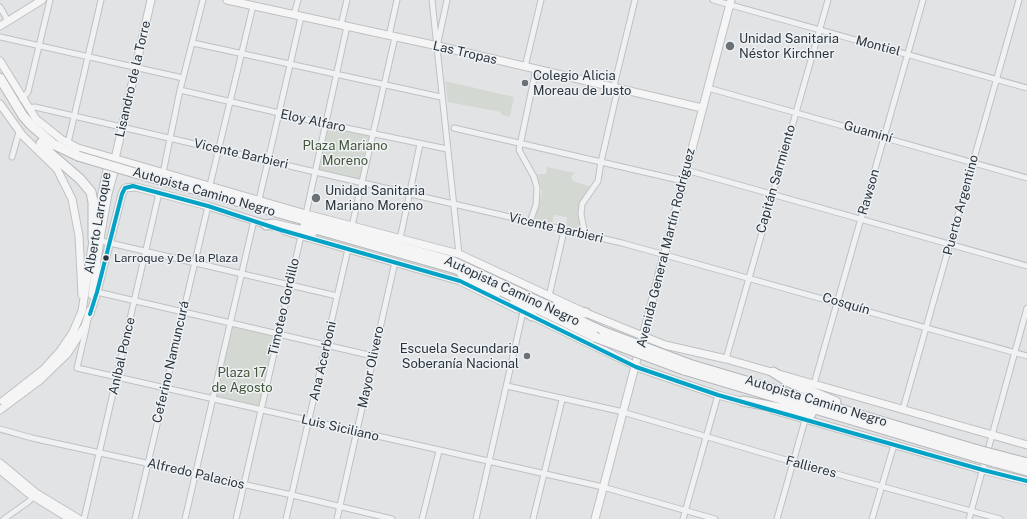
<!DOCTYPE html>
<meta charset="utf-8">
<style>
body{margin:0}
canvas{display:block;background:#e1e3e5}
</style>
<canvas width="1027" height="519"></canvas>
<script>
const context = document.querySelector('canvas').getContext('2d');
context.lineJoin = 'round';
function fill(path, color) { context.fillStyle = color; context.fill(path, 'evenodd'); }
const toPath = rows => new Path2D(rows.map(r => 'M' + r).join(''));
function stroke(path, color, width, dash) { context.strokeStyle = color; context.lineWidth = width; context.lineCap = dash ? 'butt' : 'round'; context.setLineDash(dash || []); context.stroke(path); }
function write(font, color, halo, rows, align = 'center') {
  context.font = font + ' "Public Sans",sans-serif'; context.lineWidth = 3; context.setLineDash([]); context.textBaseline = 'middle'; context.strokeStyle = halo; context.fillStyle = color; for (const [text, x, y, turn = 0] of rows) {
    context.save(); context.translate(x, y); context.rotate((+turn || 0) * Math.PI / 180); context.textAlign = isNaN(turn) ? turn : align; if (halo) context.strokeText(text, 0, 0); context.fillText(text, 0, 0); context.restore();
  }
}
const green = toPath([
 [445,81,514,97,510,117,501,115,501,112,448,102],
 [327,124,374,134,364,181,315,171],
 [547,167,575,173,571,176,573,181,592,187,579,205,579,229,566,226,567,217,554,215,552,223,535,220,542,192,537,174,546,174],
 [230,324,277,335,261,410,213,399]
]);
const street = toPath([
 [432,0,459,254],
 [713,0,1027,88],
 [0,7,8,21],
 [294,15,298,0],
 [341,25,347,0],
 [389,36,397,0],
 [0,37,183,78],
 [438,42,447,0],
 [193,43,441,97],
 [525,67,541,0],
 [614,86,635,0],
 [708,88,1027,178],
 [180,90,327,124,447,149],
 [22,99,28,92,50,0],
 [28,108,35,107,622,243,1027,356],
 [454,128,683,181],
 [68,143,101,0],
 [12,157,19,132],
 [686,170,1027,266],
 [163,173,180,90,203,0],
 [210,185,253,6],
 [259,200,301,17],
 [306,214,347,26],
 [530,222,536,205,537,188,534,177,519,150,536,69],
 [352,226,395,37],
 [585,235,581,214,582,204,598,181,601,162,618,88],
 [400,239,420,144],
 [97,240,337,296],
 [97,292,373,356],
 [549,296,564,231],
 [87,325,77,368,603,487,715,519],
 [726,359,828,0],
 [814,384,923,0],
 [507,386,619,411,793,462,1000,519],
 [903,409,1019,0],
 [0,429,32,438,292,495,392,519],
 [4,519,28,502,36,494],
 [84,519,159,193],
 [135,519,208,206],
 [185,519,254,220],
 [236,519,301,236],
 [286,519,348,249],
 [337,519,395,262],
 [422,519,439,451],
 [476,519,523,312],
 [533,519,562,400],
 [683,519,718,395],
 [777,519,805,420],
 [872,519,894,445],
 [969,519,1027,308]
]);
const secondary = toPath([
 [227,0,438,46,702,108],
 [0,26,42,0],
 [0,61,36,119,61,139,78,148,306,214,459,254,586,313,665,345,726,359,1027,445],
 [0,104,23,136,57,169,72,199,79,236,82,295],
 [96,224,105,179,109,162,111,161],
 [285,231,460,281,517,309],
 [92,295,101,233,108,194,116,164,115,159,151,0],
 [90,314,97,292,122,194,125,188,136,187,208,206,271,226],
 [528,314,642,369,718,395,748,403],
 [3,401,44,369,61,350,73,332,82,311,94,234],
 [0,410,39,381,67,354,85,326,90,310],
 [773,410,983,470,1027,481],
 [0,463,36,493,79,519],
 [0,470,28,493,70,519],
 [595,519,731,0]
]);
const highway = toPath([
 [0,78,23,116,31,125,53,144,78,156],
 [41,143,51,154,80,179,91,192,93,202,93,239],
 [135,173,452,261,604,332],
 [266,225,273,224,312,233],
 [305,226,456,269,469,275],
 [462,274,496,293],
 [493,287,595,337],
 [514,304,532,316],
 [557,305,564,309,586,313],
 [689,364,978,450],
 [684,370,976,457],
 [773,372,787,381,836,402],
 [743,401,811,414],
 [997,455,1027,463],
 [994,462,1027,471]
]);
const highwayBridge = toPath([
 [78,156,135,173],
 [604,332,689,364],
 [595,337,684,370],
 [978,450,997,455],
 [976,457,994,462]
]);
const bus1 = toPath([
 [90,314,97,292,122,194,125,188,133,186,208,206,281,230,460,281,636,367,718,395,983,470,1027,481]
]);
const markers = [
 [730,46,5,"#6a7177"],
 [525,83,4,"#6a7177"],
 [316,198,5,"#6a7177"],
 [106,258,3.5,"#2a343c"],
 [527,356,4,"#6a7177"]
];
const busNames = [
 ["Larroque y De la Plaza",114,258]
];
const poiNames = [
 ["Unidad Sanitaria",739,39],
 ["Néstor Kirchner",739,54],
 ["Colegio Alicia",533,76],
 ["Moreau de Justo",533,91],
 ["Unidad Sanitaria",325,191],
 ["Mariano Moreno",325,206],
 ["Escuela Secundaria",519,349,"right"],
 ["Soberanía Nacional",519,364,"right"]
];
const streetNames = [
 ["Montiel",878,46,15],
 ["Las Tropas",465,53,13],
 ["Lisandro de la Torre",133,79,-77],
 ["Eloy Alfaro",313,121,12],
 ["Guaminí",868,132,16],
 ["Vicente Barbieri",241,154,13],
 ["Capitán Sarmiento",776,179,-74],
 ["Autopista Camino Negro",204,192,16],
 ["Rawson",869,192,-74],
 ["Puerto Argentino",961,205,-75],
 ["Alberto Larroque",98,223,-80],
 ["Vicente Barbieri",556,228,13],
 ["Avenida General Martín Rodríguez",666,248,-76],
 ["Autopista Camino Negro",512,291,25],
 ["Cosquín",846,304,16],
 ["Timoteo Gordillo",284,307,-77],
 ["Aníbal Ponce",122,356,-77],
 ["Ana Acerboni",323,361,-77],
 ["Ceferino Namuncurá",171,362,-77],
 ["Mayor Olivero",371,367,-78],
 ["Autopista Camino Negro",816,401,17],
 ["Luis Siciliano",340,428,13],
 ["Fallieres",811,467,15],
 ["Alfredo Palacios",196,474,13]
];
const parkNames = [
 ["Plaza Mariano",345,146],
 ["Moreno",345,161],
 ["Plaza 17",242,373],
 ["de Agosto",242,388]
];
fill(green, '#d3d9d2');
stroke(street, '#bfc1c3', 7);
stroke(secondary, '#bfc1c3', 9);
stroke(highway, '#b4b7ba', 11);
stroke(street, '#f0f1f3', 5);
stroke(secondary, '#f5f5f6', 7);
stroke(highway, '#f5f5f6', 9);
stroke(highwayBridge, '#b4b7ba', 11, []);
stroke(highwayBridge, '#f5f5f6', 9);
stroke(bus1, '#02a3c7', 4);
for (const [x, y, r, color] of markers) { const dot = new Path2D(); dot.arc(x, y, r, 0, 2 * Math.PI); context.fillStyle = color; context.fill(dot); stroke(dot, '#eff2f5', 1.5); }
write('12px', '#2a343c', '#eff2f5', busNames, 'left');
write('13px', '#2a343c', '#eff2f5', poiNames, 'left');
write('13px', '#2a343c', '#eff2f5', streetNames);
write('13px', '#445639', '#eff2f5', parkNames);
</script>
